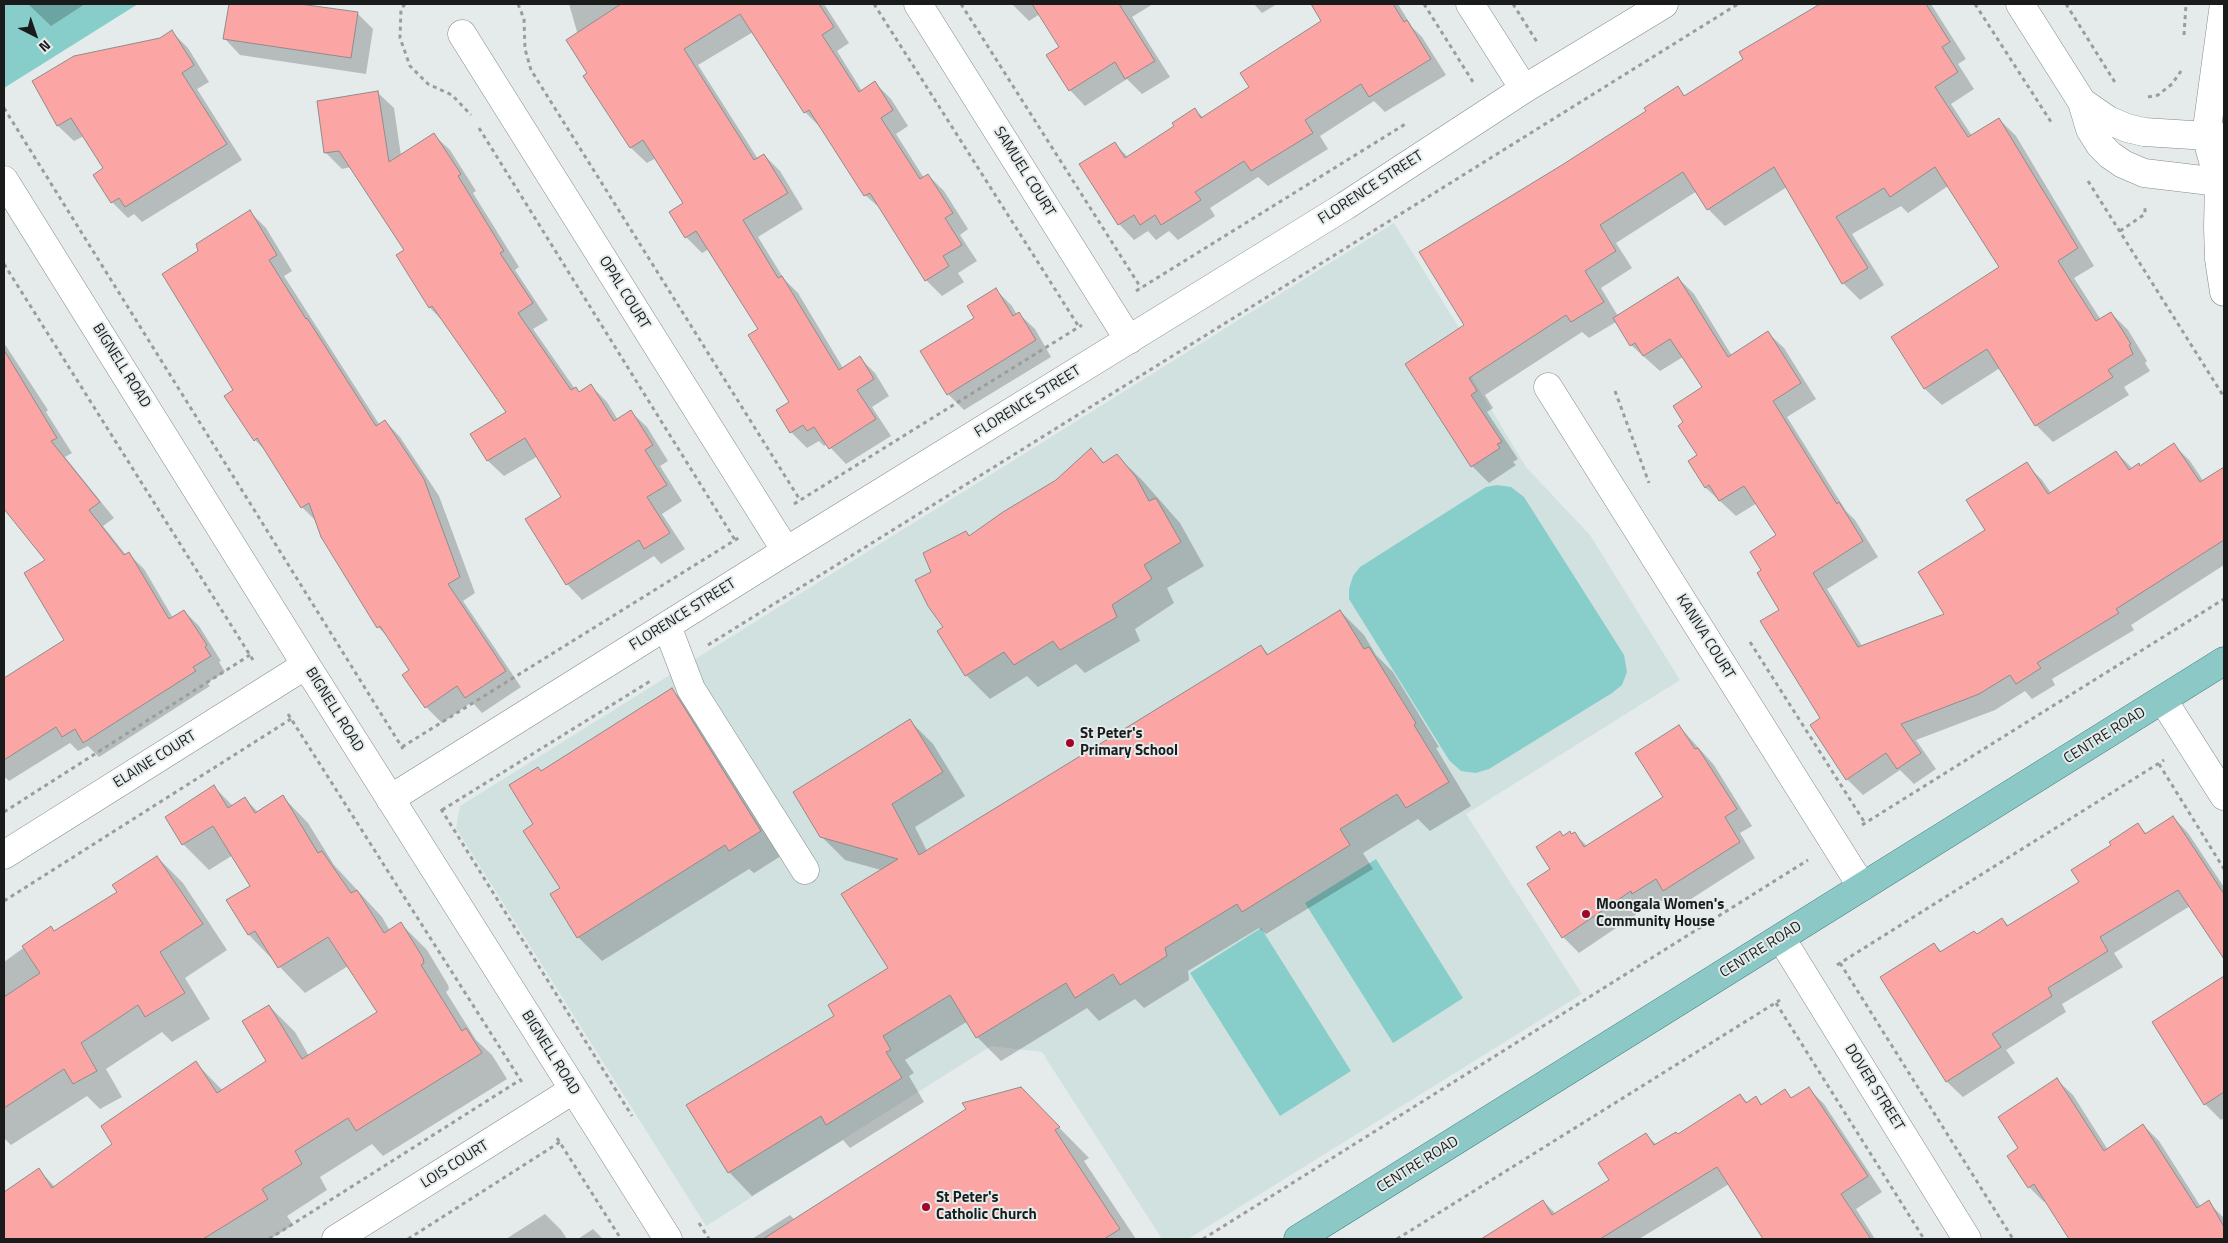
<!DOCTYPE html>
<style>
body{margin:0}
#map{position:relative;width:2228px;height:1243px;overflow:hidden;background:#e4ebea;font-family:"Titillium Web",sans-serif}
canvas{display:block}
.frame{position:absolute;inset:0;border:5px solid #1a1c1c;pointer-events:none}
.north{position:absolute;left:10px;top:10px;width:50px;height:50px;-webkit-text-stroke:4px #e4ebea;paint-order:stroke;rotate:139deg;font-size:14px;font-weight:700;line-height:20px;text-align:center;color:#1a1c1c}
.north::after{content:'';display:block;margin:auto;width:18px;height:22px;background:#1a1c1c;clip-path:polygon(50% 0,100% 100%,50% 72%,0 100%)}
</style>
<div id="map">
<canvas width="2228" height="1243"></canvas>
<div class="frame"></div>
<div class="north">N</div>
</div>
<script>
const context = document.querySelector('canvas').getContext('2d');
context.lineJoin = 'round';
function fill(path, color) { context.fillStyle = color; context.fill(path, 'evenodd'); }
const toPath = rows => new Path2D(rows.map(r => 'M' + r).join(''));
function stroke(path, color, width, dash) { context.strokeStyle = color; context.lineWidth = width; context.lineCap = dash ? 'butt' : 'round'; context.setLineDash(dash || []); context.stroke(path); }
function write(font, color, halo, rows, align = 'center') {
  context.font = font + ' "Titillium Web",sans-serif'; context.lineWidth = 4; context.setLineDash([]); context.textBaseline = 'middle'; context.strokeStyle = halo; context.fillStyle = color; for (const [text, x, y, turn = 0] of rows) {
    context.save(); context.translate(x, y); context.rotate((+turn || 0) * Math.PI / 180); context.textAlign = isNaN(turn) ? turn : align; if (halo) context.strokeText(text, 0, 0); context.fillText(text, 0, 0); context.restore();
  }
}
const built = toPath([
 [1394,223,1481,363,1468,371,1526,467,1590,535,1680,680,1466,814,1582,994,1188,1239,1162,1239,1042,1052,991,1046,706,1226,456,828,460,806]
]);
const green = toPath([
 [4,4,138,4,4,88],
 [1497,485,1511,487,1524,497,1624,655,1627,672,1622,685,1612,693,1489,769,1476,773,1461,771,1449,760,1349,599,1349,589,1353,576,1360,567,1486,487],
 [1376,859,1463,998,1393,1043,1305,903],
 [1261,928,1351,1071,1280,1116,1190,973]
]);
const shadow = toPath([
 [28,4,85,4,51,26],
 [230,4,291,4,357,13,373,29,366,74,240,55,225,39],
 [569,4,824,4,849,43,837,51,862,91,875,83,891,99,908,126,896,134,924,178,928,175,944,191,968,229,960,235,977,261,958,273,964,282,942,296,926,280,882,210,865,195,822,127,821,128,805,112,753,32,698,65,758,159,764,155,780,171,803,209,758,237,784,279,798,293,843,368,860,358,875,373,889,396,872,407,891,436,846,464,827,444,824,446,819,441,807,448,791,432,791,402,759,330,709,249,702,253,686,237,685,204,656,158,647,163,631,148,585,76,589,73],
 [1012,4,1153,4,1132,17,1170,77,1142,94,1127,79,1085,106,1070,90,1061,47,1040,14,1029,21],
 [1254,4,1277,4,1262,13],
 [1312,4,1398,4,1412,27,1422,37,1446,75,1385,112,1374,101,1320,136,1328,149,1268,186,1258,177,1210,208,1215,216,1178,240,1169,231,1156,240,1148,231,1134,240,1119,224,1115,144,1128,157,1176,127,1195,110,1204,118,1251,88,1323,21],
 [1823,4,1931,4,1966,59,1958,64,1974,89,1951,104,1972,136,1999,119,2016,136,2094,266,2074,278,2101,320,2111,313,2128,330,2147,361,2145,363,2150,371,2124,387,2129,395,2053,442,2036,425,2000,368,1942,405,1925,389,1893,337,2001,267,1948,186,1908,213,1901,206,1852,234,1884,285,1860,300,1843,283,1787,187,1725,226,1708,209,1697,191,1616,243,1632,268,1601,288,1618,316,1678,278,1694,294,1732,356,1768,333,1784,348,1816,399,1787,417,1846,511,1855,520,1878,557,1827,589,1862,646,1946,614,1987,530,2026,464,2042,480,2051,493,2116,452,2133,469,2141,467,2174,445,2190,461,2204,482,2224,468,2224,565,2131,625,2134,630,2052,679,2055,685,2032,699,2025,691,1995,710,1916,740,1936,769,1914,784,1900,770,1863,795,1847,779,1781,610,1763,570,1778,535,1757,503,1736,516,1706,488,1689,462,1699,456,1685,423,1704,387,1683,357,1660,371,1631,345,1616,322,1589,338,1582,332,1485,395,1493,408,1487,412,1518,459,1513,462,1516,465,1489,483,1472,466,1466,325,1563,166,1647,112,1678,88,1685,96,1745,59,1741,53],
 [172,32,188,48,209,82,197,89,242,160,142,222,134,214,128,218,112,202,105,169,84,136,74,141,58,126,33,81,161,39],
 [378,93,394,108,401,156,434,135,450,150,476,191,473,193,519,267,515,270,548,320,533,329,575,389,576,388,580,393,591,386,607,402,618,420,631,412,647,427,668,461,660,466,682,501,662,514,685,549,661,564,654,556,582,600,567,584,563,498,538,456,504,476,488,461,472,434,507,412,446,324,430,308,398,255,406,250,351,167,342,169,326,153,318,102],
 [250,212,266,228,292,271,284,276,379,424,385,421,400,437,439,496,475,593,463,601,521,687,482,713,472,702,442,723,426,707,411,670,388,637,378,627,317,522,302,507,268,453,255,440,235,391,199,252],
 [996,290,1012,306,1017,315,1019,314,1035,329,1051,357,964,410,948,394,976,318],
 [4,343,48,410,46,412,72,453,65,457,114,518,103,526,126,555,129,554,144,569,173,618,184,611,199,626,221,661,219,662,225,672,207,683,210,686,99,757,88,746,78,751,70,743,9,781,6,778,4,779,4,680,66,640,47,560,4,507],
 [1091,450,1105,464,1117,456,1141,479,1180,523,1204,566,1167,588,1174,603,1135,629,1140,641,1085,673,1076,664,1038,687,1027,676,990,699,966,675,944,628,932,573,966,533,970,537,1056,481],
 [1340,611,1364,635,1376,655,1393,672,1439,747,1436,748,1471,806,1430,831,1418,819,1363,853,1373,869,1266,934,1259,928,1188,971,1189,980,1144,1008,1135,999,1099,1021,1087,1008,1001,1061,977,1037,968,1021,905,1060,914,1073,909,1076,924,1102,850,1148,843,1140,752,1196,729,1172,836,1016,889,969,881,870,845,860,821,836,910,721,933,744,965,796,915,827,927,851,1261,646,1269,655],
 [672,690,696,713,784,854,754,873,749,869,602,961,578,937,561,888,535,825],
 [1679,726,1714,765,1752,826,1740,833,1755,858,1680,906,1670,896,1649,909,1647,907,1579,953,1563,937,1529,885,1552,869,1560,833,1564,836,1574,833,1587,846,1664,798],
 [214,787,233,806,245,799,259,813,283,797,308,823,334,865,382,917,390,931,401,924,427,950,448,985,449,989,446,992,476,1040,492,1055,507,1079,383,1156,372,1144,320,1177,327,1190,287,1216,293,1225,270,1239,4,1239,4,1194,39,1170,55,1187,114,1144,196,1063,223,1091,268,1062,269,1006,295,1032,309,1056,379,1013,348,966,305,993,249,935,252,886,233,855,209,870,183,844,166,817],
 [2173,817,2188,833,2224,887,2224,956,2190,906,2114,953,2123,967,2062,1004,2066,1012,2006,1050,2015,1063,1963,1097,1947,1082,1882,978,1934,944,1942,952,1977,935,2002,919,2009,926,2080,882,2113,846,2138,825,2147,834],
 [157,857,183,883,227,950,185,978,210,1019,172,1042,162,1032,106,1069,122,1097,100,1109,87,1096,11,1145,4,1138,4,962,51,928,55,932,119,892],
 [2224,978,2224,1118,2221,1120,2205,1104,2154,1023],
 [2057,1080,2073,1095,2108,1150,2143,1125,2159,1141,2201,1207,2208,1202,2224,1218,2224,1239,2070,1239,2046,1201,2044,1202,2029,1187,2020,1149],
 [1020,1088,1089,1158,1084,1161,1136,1239,752,1239,790,1215,795,1220],
 [1809,1089,1824,1104,1882,1192,1856,1209,1875,1239,1764,1239,1729,1184,1639,1239,1484,1239,1543,1201,1556,1214,1610,1181,1646,1135,1657,1145,1678,1135,1740,1095,1748,1103,1756,1098,1763,1105,1785,1091,1793,1099],
 [545,1214,561,1230,567,1239,506,1239],
 [593,1229,603,1239,578,1239]
]);
const building = toPath([
 [229,4,300,4,358,12,351,58,223,39,229,4],
 [621,4,819,4,834,27,822,35,859,92,875,81,893,110,881,118,920,179,928,174,953,213,945,218,962,245,943,256,949,266,925,281,870,193,864,196,809,110,804,113,740,14,684,49,754,160,764,154,788,193,743,220,778,278,782,276,839,370,860,356,874,379,857,390,876,419,829,449,814,427,807,431,803,425,790,433,776,410,789,402,748,335,758,329,696,231,685,238,669,212,683,203,643,140,630,148,583,76,587,73,566,40,621,4],
 [1032,4,1119,4,1155,61,1125,79,1115,62,1069,91,1046,55,1059,47,1032,4],
 [1311,4,1393,4,1404,22,1407,20,1431,59,1369,97,1361,84,1305,120,1313,133,1251,171,1244,161,1195,192,1201,200,1161,225,1155,215,1140,225,1134,215,1118,225,1079,164,1115,142,1125,158,1174,126,1172,123,1195,108,1201,118,1249,87,1240,73,1321,21,1311,4],
 [1820,4,1926,4,1950,42,1942,47,1958,72,1935,87,1968,137,1999,118,2078,248,2058,261,2096,321,2111,312,2131,344,2129,345,2133,354,2108,370,2113,377,2035,426,1987,349,1924,389,1891,337,1999,267,1935,167,1890,197,1884,188,1836,217,1868,268,1842,284,1774,167,1707,210,1683,172,1600,225,1616,251,1585,271,1604,302,1571,322,1566,315,1469,378,1477,391,1471,395,1502,442,1497,444,1500,448,1471,467,1405,364,1464,325,1419,252,1562,165,1646,111,1644,108,1678,86,1684,96,1743,59,1739,52,1820,4],
 [172,30,194,65,182,73,227,144,125,207,119,198,111,203,93,175,103,168,71,118,57,126,32,81,74,56,160,38,172,30],
 [378,91,389,162,434,133,461,174,458,176,504,251,500,253,533,303,518,313,571,390,576,387,579,392,591,384,614,421,631,410,653,445,645,450,667,485,647,497,670,533,644,549,639,540,566,585,525,519,561,497,525,438,487,461,470,434,506,412,432,306,429,308,396,255,404,250,339,151,324,153,317,101,378,91],
 [250,210,277,255,269,260,306,319,307,318,376,426,385,420,424,479,460,577,448,584,506,671,465,698,457,686,425,708,402,675,409,670,380,626,377,628,321,537,309,503,301,508,257,438,254,441,224,396,233,390,162,274,198,251,196,244,250,210],
 [1678,277,1728,357,1768,331,1801,383,1773,401,1837,504,1839,502,1863,541,1813,573,1858,647,1944,614,1918,572,1985,530,1966,500,2027,462,2048,494,2116,451,2129,470,2139,463,2140,466,2174,443,2200,482,2224,467,2224,540,2116,609,2119,613,2037,663,2041,668,2016,684,2010,675,1979,694,1901,724,1921,753,1897,769,1886,753,1846,780,1810,725,1820,718,1760,621,1779,610,1757,573,1761,570,1750,552,1776,535,1744,486,1719,501,1709,485,1705,488,1688,461,1697,455,1678,426,1683,422,1673,406,1702,387,1670,339,1643,356,1635,343,1630,346,1613,318,1678,277],
 [996,288,1013,316,1019,312,1036,340,947,395,920,351,974,318,967,306,996,288],
 [4,350,57,438,51,441,100,502,89,510,124,555,129,552,169,619,184,610,207,645,205,647,211,656,193,667,196,671,83,743,75,729,62,737,56,727,4,760,4,678,64,640,24,573,45,560,4,509,4,350],
 [1091,448,1103,463,1117,454,1136,477,1149,501,1156,498,1181,542,1144,565,1152,579,1112,605,1117,617,1060,650,1053,641,1014,665,1004,652,965,676,937,631,943,627,928,606,915,580,931,572,923,553,966,531,969,536,1003,512,1056,480,1091,448],
 [1340,610,1364,649,1369,647,1416,723,1414,725,1449,782,1406,808,1397,794,1340,829,1350,845,1242,912,1237,904,1165,948,1167,956,1120,985,1113,974,1075,998,1066,983,976,1038,950,995,883,1036,891,1050,886,1052,902,1078,826,1125,821,1116,728,1173,686,1105,834,1016,828,1005,888,968,841,894,898,859,820,837,793,792,910,719,943,772,892,804,919,855,1261,645,1267,655,1340,610],
 [672,688,761,831,729,851,725,845,577,938,550,894,560,888,523,831,533,824,509,785,538,767,541,771,672,688],
 [1679,725,1695,749,1698,748,1737,809,1725,817,1740,842,1663,891,1656,879,1632,894,1631,891,1562,938,1527,884,1550,869,1536,847,1560,831,1563,836,1570,831,1571,834,1575,832,1584,847,1663,797,1635,753,1679,725],
 [214,785,228,808,245,797,255,813,283,795,318,853,322,851,351,893,357,890,384,933,401,922,423,958,424,963,421,965,462,1031,466,1028,482,1053,356,1131,348,1118,295,1151,302,1164,262,1189,268,1199,203,1239,4,1239,4,1192,39,1168,52,1188,112,1144,101,1126,196,1061,217,1093,266,1061,242,1021,269,1005,302,1059,377,1012,328,937,278,968,255,931,248,935,226,900,250,886,213,826,182,845,165,817,214,785],
 [2173,816,2224,894,2224,959,2178,890,2100,937,2108,951,2048,988,2052,996,1992,1034,2001,1047,1946,1082,1880,977,1934,943,1940,952,1974,931,1977,934,2002,918,2007,926,2079,882,2071,870,2111,845,2109,842,2138,823,2145,834,2173,816],
 [157,856,203,924,160,952,185,993,145,1017,138,1005,81,1043,97,1071,73,1084,64,1069,4,1108,4,997,40,973,22,946,51,926,54,931,117,892,112,885,157,856],
 [2224,976,2224,1092,2204,1105,2152,1022,2224,976],
 [2057,1078,2104,1151,2143,1124,2197,1208,2209,1200,2224,1227,2224,1239,2069,1239,2034,1184,2028,1188,2007,1156,2018,1148,1998,1117,2057,1078],
 [1021,1087,1060,1127,1055,1130,1120,1229,1104,1239,763,1239,966,1109,962,1103,1021,1087],
 [1809,1087,1868,1176,1841,1194,1871,1239,1763,1239,1717,1167,1600,1239,1481,1239,1543,1200,1552,1215,1609,1180,1598,1163,1646,1133,1654,1145,1676,1132,1678,1134,1740,1094,1746,1103,1756,1096,1761,1105,1785,1089,1791,1098,1809,1087]
]);
const path = toPath([
 [405,4,401,9,400,38,410,66,428,84,452,95,471,115],
 [518,4,524,19,525,49,531,70,800,500],
 [874,4,1079,327],
 [961,4,1141,288],
 [1424,4,1473,82],
 [1513,4,1537,42],
 [1975,4,2053,125],
 [2066,4,2116,84],
 [2184,35,2186,4],
 [2148,97,2158,95,2172,84,2181,71],
 [4,108,403,749],
 [479,128,735,540],
 [2088,181,2224,397],
 [2120,231,2145,214,2145,205],
 [4,264,253,660],
 [1136,291,1407,123],
 [1615,391,1649,483],
 [794,504,1082,325],
 [1750,642,1865,823],
 [708,645,1738,4],
 [288,714,523,1084],
 [402,747,740,537],
 [2159,764,2224,869],
 [441,809,632,1116],
 [442,810,652,680],
 [4,812,250,655],
 [1862,825,2224,599],
 [4,901,291,719],
 [1840,963,2013,1239],
 [1837,965,2164,760],
 [1776,1003,1924,1239],
 [557,1138,621,1239],
 [699,1223,709,1239],
 [269,1239,520,1080],
 [408,1239,560,1142],
 [1203,1239,1808,860],
 [1397,1239,1780,1000]
]);
const minor = toPath([
 [918,4,1129,340],
 [1470,4,1524,89],
 [2020,4,2082,102,2090,129,2100,145,2110,155,2123,164,2144,173,2219,182],
 [462,34,786,551],
 [2082,102,2108,120,2127,128,2144,132,2224,137],
 [2224,167,2219,182,2218,227,2219,259,2224,292],
 [4,180,306,665,668,1239],
 [2219,182,2206,136,2224,4],
 [1548,387,1862,887],
 [667,626,691,689,805,870],
 [2163,700,2224,796],
 [390,799,786,551,1345,206,1524,89,1664,4],
 [4,855,306,665],
 [1781,938,1967,1239],
 [336,1239,573,1090]
]);
const major = toPath([
 [1298,1239,2224,661]
]);
const markers = [
 [1070,743,5,"#a30528"],
 [1586,914,5,"#a30528"],
 [926,1207,5,"#a30528"]
];
const streetNames = [
 ["SAMUEL COURT",1024,172,58],
 ["FLORENCE STREET",1371,188,-33],
 ["OPAL COURT",624,293,58],
 ["BIGNELL ROAD",121,366,58],
 ["FLORENCE STREET",1028,402,-32],
 ["FLORENCE STREET",683,615,-32],
 ["KANIVA COURT",1705,637,58],
 ["BIGNELL ROAD",334,710,58],
 ["CENTRE ROAD",2105,736,-32],
 ["ELAINE COURT",155,760,-32],
 ["CENTRE ROAD",1761,950,-32],
 ["BIGNELL ROAD",550,1053,58],
 ["DOVER STREET",1874,1088,58],
 ["LOIS COURT",455,1165,-32],
 ["CENTRE ROAD",1418,1165,-32]
];
const poiNames = [
 ["St Peter's",1080,734],
 ["Primary School",1080,751],
 ["Moongala Women's",1596,905],
 ["Community House",1596,922],
 ["St Peter's",936,1198],
 ["Catholic Church",936,1215]
];
fill(built, '#d1e1e0');
fill(green, '#87cecb');
fill(shadow, '#0003');
fill(building, '#fba6a5');
stroke(building, '#918a8a', 1);
stroke(minor, '#848a89', 29);
stroke(major, '#317472', 29);
stroke(path, '#999e9d', 3, [4, 4]);
stroke(minor, '#fff', 28);
stroke(major, '#8bc8c6', 28);
for (const [x, y, r, color] of markers) { const dot = new Path2D(); dot.arc(x, y, r, 0, 2 * Math.PI); context.fillStyle = color; context.fill(dot); stroke(dot, '#e4ebea', 2); }
write('15px', '#1a1c1c', '#e4ebea', streetNames);
write('bold 15px', '#1a1c1c', '#e4ebea', poiNames, 'left');
</script>
